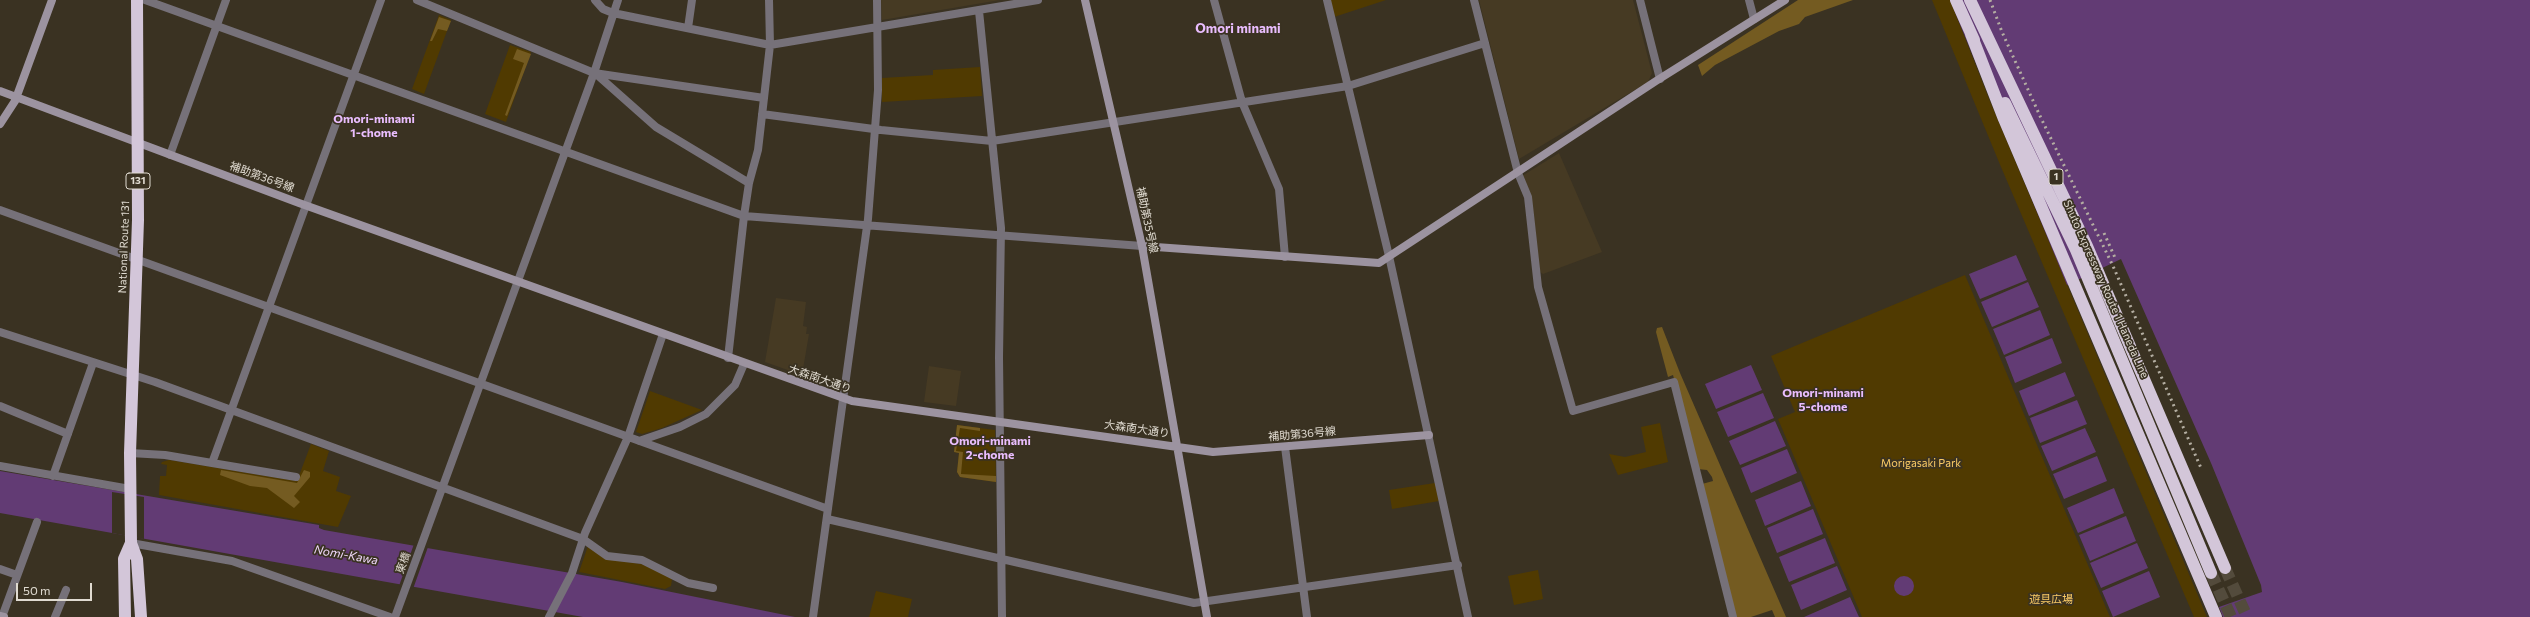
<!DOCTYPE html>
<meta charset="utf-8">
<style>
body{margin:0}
#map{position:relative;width:2530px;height:617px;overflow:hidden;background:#3a3222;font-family:Commissioner,sans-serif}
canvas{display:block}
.scale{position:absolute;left:16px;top:583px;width:76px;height:18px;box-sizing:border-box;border:2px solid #e0dbd1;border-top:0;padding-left:5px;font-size:12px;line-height:14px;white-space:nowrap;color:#e0dbd1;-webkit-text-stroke:3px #3a3222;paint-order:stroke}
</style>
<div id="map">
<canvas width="2530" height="617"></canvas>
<div class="scale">50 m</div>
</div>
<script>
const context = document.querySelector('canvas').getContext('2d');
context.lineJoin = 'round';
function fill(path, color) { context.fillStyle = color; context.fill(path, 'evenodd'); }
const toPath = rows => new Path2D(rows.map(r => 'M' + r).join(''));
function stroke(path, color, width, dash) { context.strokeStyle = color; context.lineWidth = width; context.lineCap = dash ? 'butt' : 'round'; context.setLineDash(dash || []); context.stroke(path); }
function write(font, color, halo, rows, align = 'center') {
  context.font = font + ' Commissioner,"Noto Sans JP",sans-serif'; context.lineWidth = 3.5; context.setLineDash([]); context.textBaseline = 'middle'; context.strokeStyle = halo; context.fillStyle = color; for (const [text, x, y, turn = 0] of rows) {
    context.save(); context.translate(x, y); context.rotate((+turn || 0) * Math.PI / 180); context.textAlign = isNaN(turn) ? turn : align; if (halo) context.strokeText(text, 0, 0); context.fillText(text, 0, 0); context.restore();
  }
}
const built = toPath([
 [881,0,1000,0,882,20],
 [1479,0,1633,0,1652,73,1648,82,1519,159],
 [1559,153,1602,252,1543,274,1539,271,1522,176],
 [776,298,806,302,803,326,807,327,806,334,809,334,802,375,765,362],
 [929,366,961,371,956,406,924,402]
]);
const green = toPath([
 [1327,0,1386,0,1331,18],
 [1932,0,1950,0,1989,99,2207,617,2194,617,2001,167],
 [439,15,451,20,424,94,412,89],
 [510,45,531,52,506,122,485,114],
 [980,67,982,96,882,102,882,78,933,75,933,70],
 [1965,275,2110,617,1862,617,1778,419,1795,412,1771,356],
 [650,391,702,410,662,428,642,434,636,432],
 [1660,423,1668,462,1618,475,1609,454,1625,457,1646,452,1641,427],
 [957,425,995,430,996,482,960,477,957,472,959,453,954,452],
 [311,444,329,451,323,471,340,477,336,491,351,496,338,527,159,495,160,476,166,476,167,465,161,464,162,462,169,460,297,481],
 [1435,483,1439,501,1392,509,1389,490],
 [588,546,620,561,641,564,668,575,672,579,671,586,665,589,579,572],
 [1538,570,1543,599,1514,605,1508,576],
 [876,591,912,599,908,617,869,617]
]);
const forest = toPath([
 [1798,0,1853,0,1805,17,1799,24,1779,31,1715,65,1702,76,1698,65],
 [439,17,451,21,447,31,438,29,432,41,430,41],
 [517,49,531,54,507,116,505,115,524,63,513,59],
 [1662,327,1680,373,1786,617,1775,617,1772,610,1751,617,1735,617,1702,484,1713,481,1712,477,1707,470,1698,469,1673,375,1668,377,1656,332,1657,328],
 [957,425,980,428,980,431,960,428,956,451,963,452,961,474,996,476,996,482,960,477,957,472,959,453,954,452],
 [221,470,297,483,304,470,310,472,310,477,294,496,300,502,294,508,267,488,250,486,220,475]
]);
const water = toPath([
 [1950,0,2530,0,2530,617,2223,617,2219,607,2262,592,2261,585,2211,463,2121,259,2067,285],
 [2016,255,2027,280,1980,299,1969,274],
 [2028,282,2039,307,1992,327,1981,302],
 [2040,310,2050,335,2004,355,1993,329],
 [2052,338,2062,363,2015,383,2005,357],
 [1751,365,1762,390,1716,409,1705,384],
 [2065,372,2075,396,2029,416,2019,391],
 [1763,393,1774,418,1728,437,1717,412],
 [2077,400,2087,424,2040,443,2030,418],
 [1775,421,1786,446,1740,465,1729,441],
 [2085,428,2096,452,2052,471,2041,446],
 [1787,449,1797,473,1751,493,1741,468],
 [2097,456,2107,481,2064,499,2053,474],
 [0,471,319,525,319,528,324,530,622,582,795,617,583,617,0,513],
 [1801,481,1811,506,1765,526,1755,500],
 [2114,488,2124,513,2078,533,2067,508],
 [1813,509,1823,534,1777,553,1767,528],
 [2126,516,2136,541,2090,561,2079,535],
 [1825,538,1835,563,1789,582,1779,557],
 [2137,543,2148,568,2101,588,2090,563],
 [1837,566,1847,590,1801,610,1791,585],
 [2149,571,2160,597,2113,617,2102,591],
 '1894 586a10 10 0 1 1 20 0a10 10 0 1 1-20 0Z',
 [1850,597,1859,617,1804,617]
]);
const pier = toPath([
 [112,492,144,497,144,539,112,533],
 [414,544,428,547,413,589,399,586]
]);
const highwayTunnel = toPath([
 [2225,568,2247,617],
 [2211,573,2231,617]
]);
const street = toPath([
 [145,0,744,216,1142,246],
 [417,0,594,73,764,98],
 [595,0,603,9,613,13,770,45,1038,0],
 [1214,0,1242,102,1279,189,1285,257],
 [1327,0,1389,256,1468,617],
 [1474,0,1518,173,1528,197,1538,287,1573,411,1674,382,1733,617],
 [1640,0,1660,79],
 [1749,0,1754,19],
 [979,11,1001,228,999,357,1002,617],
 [688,28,692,0],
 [595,73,656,127,749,183],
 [762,114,881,130,992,141,1348,86,1485,43],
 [170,155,226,0],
 [0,210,828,509],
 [0,332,155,382,583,539,607,556,642,560,688,583,713,588],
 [728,358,744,216,749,183,758,150,764,98,770,45,769,0],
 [0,406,68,434],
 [639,441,680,427,706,414,735,385,744,364],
 [1285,447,1307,617],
 [130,453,165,455,212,463,381,0],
 [212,463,296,477],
 [0,466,130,489],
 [53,476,93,363],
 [827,519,1194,603,1458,565],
 [131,543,232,561,390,617],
 [0,569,17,575],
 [2,617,37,522],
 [55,617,66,590],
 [395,617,594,73,618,0],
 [549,617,572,573,585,533,628,437,663,334],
 [813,617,868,219,878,90,877,0]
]);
const secondary = toPath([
 [1085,0,1142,246,1207,617],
 [0,91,299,203,852,401,1213,452,1429,435],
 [0,124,15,101,52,0],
 [1142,246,1379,263,1656,81,1785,0],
 [0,616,4,617]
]);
const highway = toPath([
 [137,0,138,220,130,453,131,543,137,559,141,617],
 [1956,0,1974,40],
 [1970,0,2087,246,2225,568],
 [1971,34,2004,119,2216,617],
 [2005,103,2076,250,2211,573],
 [125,617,124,559,131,543]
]);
const rail = toPath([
 [1990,0,2002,32,2040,116,2113,266,2201,468],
 [2104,233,2116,260]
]);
const shields = [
 [2056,177,14],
 [138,181,24]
];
const shieldNames = [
 ["1",2056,177],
 ["131",138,181]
];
const streetNames = [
 ["補助第36号線",262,177,20],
 ["補助第35号線",1147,220,78],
 ["National Route 131",124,247,-88],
 ["Shuto Expressway Route 1 Haneda Line",2106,289,66],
 ["大森南大通り",820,379,19],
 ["大森南大通り",1137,429,8],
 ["補助第36号線",1302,434,-5],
 ["東橋",403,563,-70]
];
const parkNames = [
 ["Morigasaki Park",1921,463],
 ["遊具広場",2051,599]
];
const neighbourhoodNames = [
 ["Omori-minami",374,119],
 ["1-chome",374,133],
 ["Omori-minami",1823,393],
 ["5-chome",1823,407],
 ["Omori-minami",990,441],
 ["2-chome",990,455]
];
const waterNames = [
 ["Nomi-Kawa",346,555,10]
];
const quarterNames = [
 ["Omori minami",1238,29]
];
fill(built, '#463a23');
fill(green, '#503a01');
fill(forest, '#745b21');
fill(water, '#623b74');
fill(pier, '#3a3222');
stroke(highwayTunnel, '#534b3c', 12, [12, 6]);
stroke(street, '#767179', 8);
stroke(secondary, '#9c93a0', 8);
stroke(highway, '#d3c6d9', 12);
stroke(rail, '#b4aea2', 3, [2, 4]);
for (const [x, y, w] of shields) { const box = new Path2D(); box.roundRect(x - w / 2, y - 8, w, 16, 3); context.fillStyle = '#3a3222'; context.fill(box); stroke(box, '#e0dbd1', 1); }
write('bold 10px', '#e0dbd1', null, shieldNames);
write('11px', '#e0dbd1', '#3a3222', streetNames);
write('11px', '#fbcb65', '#3a3222', parkNames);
write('bold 12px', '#e9bdfe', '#3a3222', neighbourhoodNames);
write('italic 12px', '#f0d8fb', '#3a3222', waterNames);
write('bold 13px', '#e9bdfe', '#3a3222', quarterNames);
</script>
